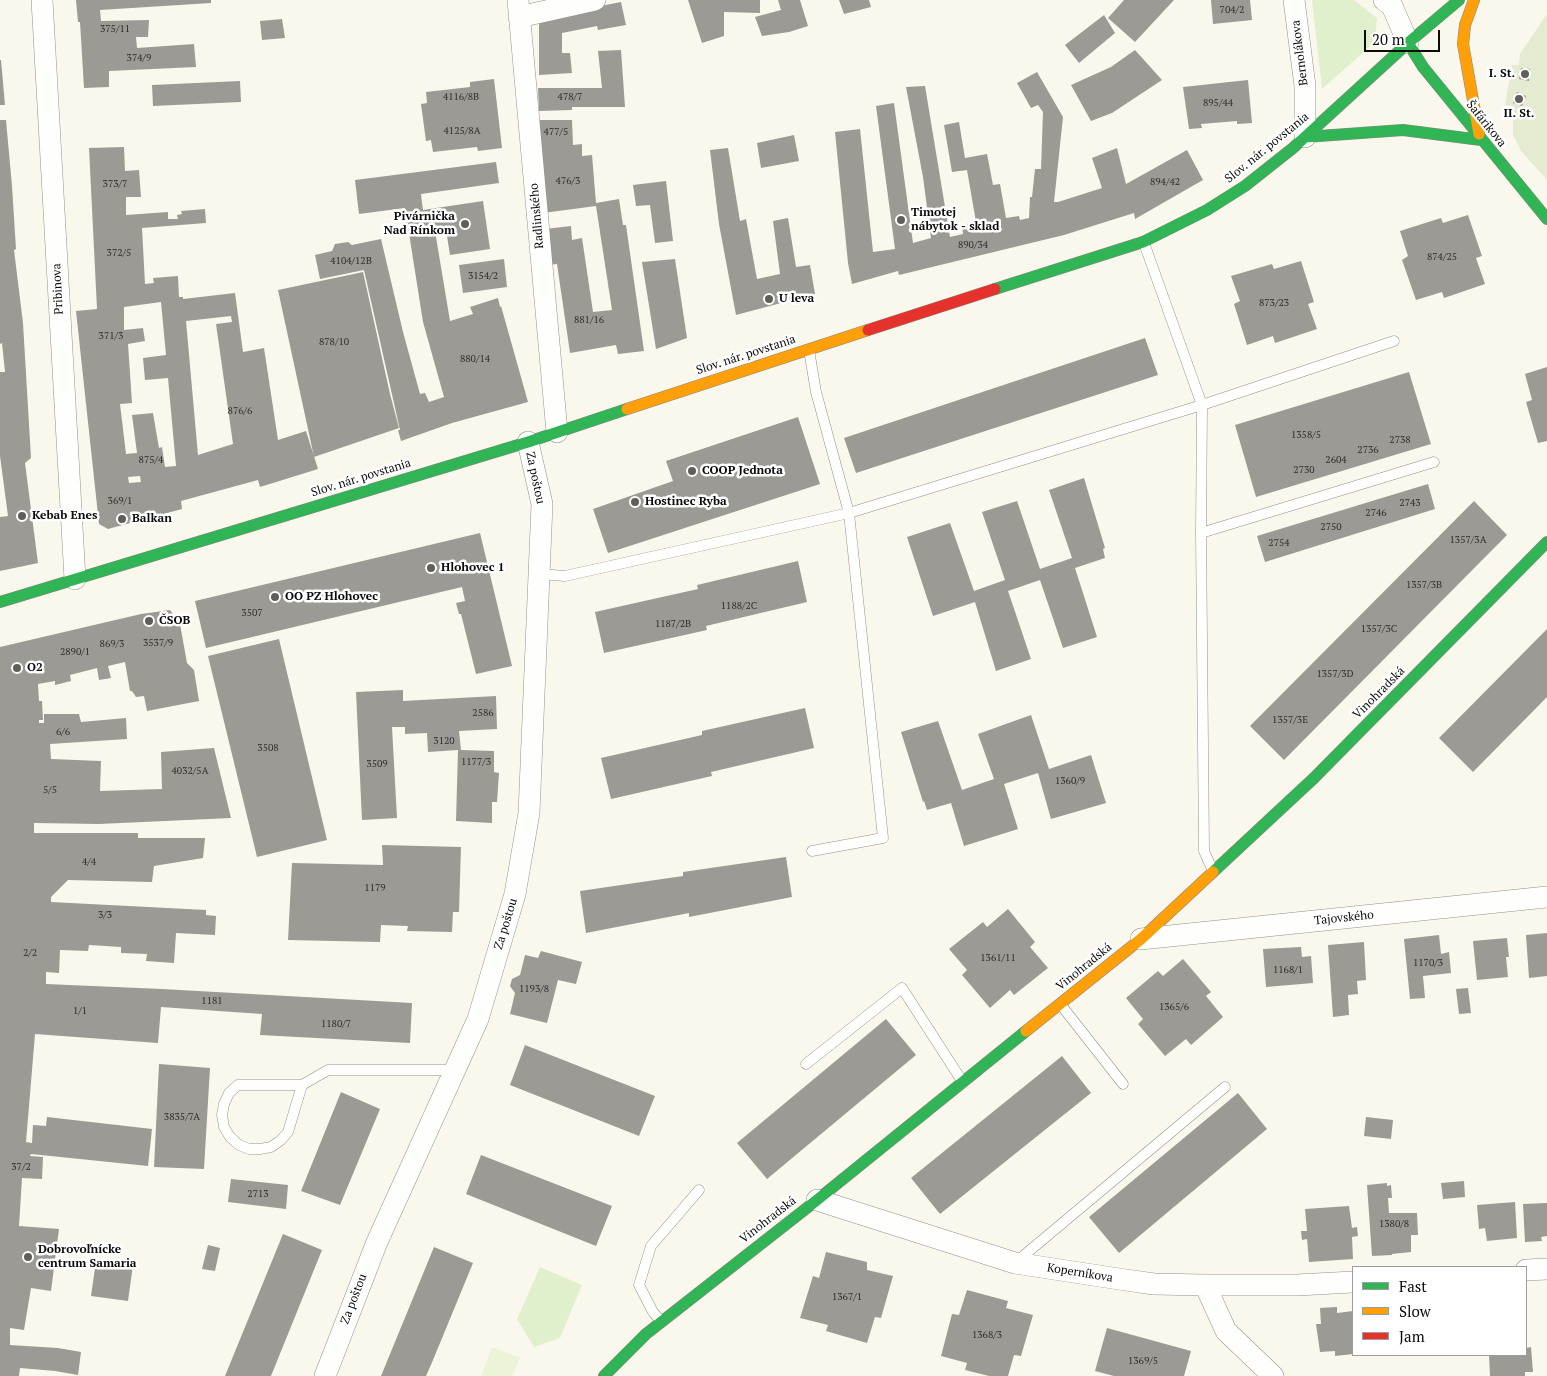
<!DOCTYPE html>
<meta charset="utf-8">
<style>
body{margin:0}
#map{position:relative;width:1547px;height:1376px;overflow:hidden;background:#faf8ed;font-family:"PT Serif",serif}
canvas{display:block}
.legend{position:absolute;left:1352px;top:1266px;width:175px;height:90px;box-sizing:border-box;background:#fff;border:1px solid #9d9d9d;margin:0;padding:6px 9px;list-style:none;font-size:15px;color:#0b0b0b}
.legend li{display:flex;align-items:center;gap:10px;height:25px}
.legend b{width:25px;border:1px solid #9d9d9d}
.scale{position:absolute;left:1364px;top:30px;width:76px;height:22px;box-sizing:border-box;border:2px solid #0b0b0b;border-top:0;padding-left:6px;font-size:15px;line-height:18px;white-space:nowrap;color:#0b0b0b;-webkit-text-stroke:4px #fff;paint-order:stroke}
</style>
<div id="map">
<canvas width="1547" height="1376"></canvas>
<ul class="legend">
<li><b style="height:6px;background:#30b455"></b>Fast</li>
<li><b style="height:6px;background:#ff9f0a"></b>Slow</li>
<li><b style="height:6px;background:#e5322d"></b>Jam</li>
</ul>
<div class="scale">20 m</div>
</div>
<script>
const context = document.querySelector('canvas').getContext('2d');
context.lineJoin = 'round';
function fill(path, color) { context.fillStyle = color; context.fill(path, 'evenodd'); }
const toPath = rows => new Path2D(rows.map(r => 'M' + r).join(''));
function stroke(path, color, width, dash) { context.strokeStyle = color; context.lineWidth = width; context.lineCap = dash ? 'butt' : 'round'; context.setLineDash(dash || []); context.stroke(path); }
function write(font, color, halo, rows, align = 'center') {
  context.font = font + ' "PT Serif",serif'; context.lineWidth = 5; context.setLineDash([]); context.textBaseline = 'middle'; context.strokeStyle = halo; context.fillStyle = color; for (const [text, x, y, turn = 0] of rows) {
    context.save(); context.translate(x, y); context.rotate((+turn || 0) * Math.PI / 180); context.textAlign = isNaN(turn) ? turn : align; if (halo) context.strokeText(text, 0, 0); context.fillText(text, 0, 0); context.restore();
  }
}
const green = toPath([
 [1312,0,1354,0,1377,18,1375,42,1322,89],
 [540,1267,582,1285,560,1338,534,1347,517,1319]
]);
const cemetery = toPath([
 [1547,14,1547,180,1521,151,1513,135,1513,106,1505,105,1512,65,1519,65,1520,54]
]);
const pitch = toPath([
 [492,1347,520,1358,512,1376,481,1376]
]);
const building = toPath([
 [76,0,211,0,211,3,100,10,101,21,149,20,148,37,136,37,137,48,194,44,196,67,109,71,109,87,84,88,80,22,78,22],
 [688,0,760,0,760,13,724,12,724,36,702,43],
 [778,0,800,0,808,26,789,32,762,36,755,17,781,10],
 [839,0,869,0,871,7,844,14],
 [1124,0,1174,0,1135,42,1108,18],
 [1211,0,1250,0,1252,20,1213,24],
 [621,2,626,25,598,30,597,26,562,33,562,53,570,53,572,73,539,75,539,18],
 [1104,15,1115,33,1079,63,1065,45],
 [282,19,285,38,262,40,260,21],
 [621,50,625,107,572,107,572,110,539,111,538,88,602,88,598,51],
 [1135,50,1162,80,1112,113,1091,121,1071,85,1111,67],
 [0,60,1,60,5,105,0,105],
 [1521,68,1530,69,1529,81,1519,79],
 [1037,72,1063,117,1054,202,1058,202,1102,188,1092,158,1117,148,1126,184,1187,150,1203,180,1135,219,1134,213,1064,235,899,275,898,271,852,284,848,263,835,132,860,129,873,252,895,249,876,106,894,103,913,243,931,238,923,177,906,87,925,86,950,237,963,234,962,225,976,222,967,170,952,172,944,125,959,122,965,158,987,154,993,185,1000,184,1006,218,1019,216,1020,220,1029,218,1030,197,1032,197,1035,169,1041,169,1043,112,1038,105,1031,108,1017,83],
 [494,79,502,148,478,151,477,147,433,152,431,140,426,141,421,104,427,103,426,92,470,87,470,82],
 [1248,80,1252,123,1237,124,1237,121,1201,124,1202,128,1189,129,1183,87],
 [240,81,241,102,153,106,152,85],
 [1517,92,1526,96,1522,106,1513,103],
 [0,120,6,120,12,186,16,249,14,250,23,323,31,458,25,463,38,563,0,571,0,517,8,516,0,456,0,372,5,372,2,343,0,344],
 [539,120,572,120,573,145,582,144,582,156,592,155,596,203,619,199,623,225,626,225,644,351,618,354,616,345,570,353,557,264,549,265,545,229,571,226,572,240,582,238,593,312,612,310,596,206,543,213],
 [794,135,799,161,761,168,757,143],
 [124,147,125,171,139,170,141,197,126,197,126,215,168,212,168,219,178,219,177,215,182,214,181,211,205,209,206,223,142,228,145,284,154,283,153,278,178,276,179,297,183,297,183,299,235,293,243,352,264,348,278,440,306,431,318,469,260,487,258,480,181,501,182,509,108,529,99,524,76,311,97,309,89,148],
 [161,302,166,355,143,358,145,380,168,378,176,466,165,467,162,447,159,448,153,413,132,415,137,453,126,454,120,404,132,403,128,344,145,341,143,328,124,330,124,307],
 [231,316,232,322,216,324,233,444,198,455,186,321],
 [140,476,141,482,129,483,128,477],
 [728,148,740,221,746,219,757,279,780,274,773,221,788,218,796,267,810,265,815,294,736,315,719,224,710,150],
 [496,162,499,183,421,194,422,203,423,210,483,201,490,249,450,255,446,230,439,232,435,231,450,321,473,314,470,307,498,298,500,307,501,306,528,402,452,423,401,441,398,430,400,430,364,270,320,279,315,255,332,251,335,244,348,242,352,245,381,239,403,332,420,394,425,393,429,402,444,397,423,322,405,208,359,214,355,180],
 [666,181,673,241,655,243,650,205,636,206,633,185],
 [1468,215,1482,256,1476,258,1485,284,1444,298,1442,292,1416,300,1402,260,1408,256,1400,231,1441,218,1443,223],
 [504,259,507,287,463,293,459,265],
 [675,259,687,338,656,349,642,262],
 [1301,261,1314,302,1308,304,1317,329,1275,343,1273,336,1247,345,1234,304,1240,301,1231,276,1272,264,1274,269],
 [363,272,390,394,399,428,314,457,278,290],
 [1145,338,1158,375,856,473,844,438],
 [1547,367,1547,441,1538,443,1526,402,1532,400,1525,374],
 [1409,372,1431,444,1256,497,1235,425],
 [798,417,820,484,608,553,593,509,673,481,666,461],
 [1084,478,1105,548,1103,549,1105,558,1075,568,1097,637,1063,648,1040,580,1008,591,1031,659,996,671,975,602,933,616,907,537,950,523,974,591,1005,580,982,512,1017,501,1040,569,1072,558,1049,490],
 [1428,484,1435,509,1265,562,1257,536],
 [1474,501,1507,535,1284,760,1250,726],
 [480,533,512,666,476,674,461,614,459,614,456,603,465,601,462,587,206,648,195,601],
 [798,561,807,602,706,626,707,630,604,653,595,612,698,589,697,585],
 [170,610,180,624,187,663,194,670,199,701,147,711,144,696,136,697,132,691,130,691,125,662,108,666,111,678,99,680,97,668,70,675,71,681,55,685,55,681,38,684,39,701,42,701,43,720,39,720,39,723,44,723,44,714,79,714,81,722,126,718,127,739,50,744,51,759,101,761,100,791,162,789,161,752,214,748,231,818,99,824,34,823,34,833,138,833,138,838,205,838,203,858,154,866,152,882,68,880,51,897,51,902,206,910,206,915,216,916,215,935,176,933,174,963,146,961,147,954,121,953,121,947,89,945,88,951,60,950,59,973,46,972,46,984,162,989,412,1003,410,1043,260,1035,262,1014,161,1007,158,1043,35,1034,26,1142,32,1143,33,1125,46,1126,47,1117,152,1129,148,1166,31,1154,30,1156,43,1157,42,1179,22,1178,19,1226,59,1229,51,1291,31,1288,24,1330,10,1328,10,1345,58,1348,81,1352,78,1375,55,1371,20,1368,19,1376,0,1376,0,647,141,614],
 [1547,629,1547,697,1473,772,1439,738],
 [279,639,327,840,257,857,208,656],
 [403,690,403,701,496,696,497,729,459,731,461,750,494,751,494,772,499,773,497,802,492,802,492,823,456,821,458,750,428,752,427,733,405,734,405,727,392,727,397,818,362,820,356,692],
 [805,708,814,748,711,772,712,776,611,799,601,758,702,735,702,731],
 [1031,715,1049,769,1091,755,1106,803,1051,819,1038,773,1004,784,1018,829,964,846,951,803,927,810,924,801,923,802,901,732,938,721,962,790,994,779,978,734],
 [382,845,461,847,459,912,453,912,452,932,407,931,408,926,381,925,380,942,288,940,292,863,383,865],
 [786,857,792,897,689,917,689,913,586,933,580,891,683,876,683,872],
 [1008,909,1035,942,1030,947,1048,968,1014,995,1010,990,990,1008,962,975,967,970,949,949,983,922,987,927],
 [1547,933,1547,976,1529,978,1526,935],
 [1439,935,1441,954,1449,952,1451,973,1423,976,1425,998,1410,999,1404,939],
 [1507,938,1509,957,1506,957,1508,977,1477,980,1473,941],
 [1364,942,1366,980,1357,981,1358,994,1348,995,1349,1015,1333,1017,1328,945],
 [1301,947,1302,957,1311,956,1313,983,1266,987,1263,949],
 [541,951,582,962,576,984,558,980,547,1023,510,1014,515,993,510,986,512,979,520,975,525,955,538,958],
 [1183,959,1211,992,1206,996,1223,1017,1191,1045,1186,1039,1165,1056,1138,1024,1143,1019,1126,998,1158,971,1163,976],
 [1468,988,1471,1013,1459,1014,1456,989],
 [886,1019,916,1055,767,1179,737,1143],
 [525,1045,655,1096,639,1136,510,1085],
 [1062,1056,1091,1093,940,1214,911,1178],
 [159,1064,210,1068,204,1169,154,1167],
 [341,1092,380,1109,340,1205,301,1191],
 [1238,1093,1267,1129,1119,1253,1089,1217],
 [1366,1117,1393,1120,1391,1139,1364,1136],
 [481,1155,612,1206,596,1246,466,1194],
 [231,1179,288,1185,286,1209,228,1202],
 [1464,1181,1465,1197,1443,1199,1441,1183],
 [1387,1183,1387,1186,1391,1185,1392,1198,1388,1198,1389,1213,1417,1213,1418,1235,1411,1235,1411,1252,1392,1254,1392,1255,1372,1256,1367,1185],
 [1515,1202,1517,1238,1487,1241,1485,1228,1479,1229,1477,1205],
 [1547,1203,1547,1236,1541,1237,1542,1241,1525,1242,1523,1204],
 [1349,1206,1352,1228,1357,1227,1358,1236,1352,1237,1353,1259,1309,1262,1307,1239,1302,1240,1301,1231,1307,1231,1305,1209],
 [283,1234,322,1250,271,1376,225,1376],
 [208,1245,220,1248,215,1271,202,1269],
 [434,1247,473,1263,433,1360,426,1376,381,1376],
 [826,1252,867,1262,867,1270,893,1276,881,1318,875,1317,867,1343,826,1331,828,1325,800,1318,813,1276,819,1278],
 [96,1261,133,1265,128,1301,91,1296],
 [967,1290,1008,1301,1006,1308,1033,1315,1021,1356,1014,1355,1008,1376,989,1376,965,1370,967,1363,941,1356,952,1314,959,1315],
 [1337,1307,1337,1313,1353,1311,1353,1354,1335,1356,1335,1351,1320,1352,1316,1324,1321,1324,1320,1308],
 [1107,1328,1191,1351,1184,1376,1114,1376,1095,1371],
 [1531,1347,1533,1372,1525,1372,1525,1376,1490,1376,1489,1355,1526,1355,1526,1348]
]);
const lane = toPath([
 [1144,243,1202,405,1201,533,1204,851,1212,869],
 [809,350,816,392,849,513,883,838,812,851],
 [1201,533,1434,462],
 [539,574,565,576,849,513,1202,405,1394,341],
 [1061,1005,1123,1084],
 [806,1064,902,988,962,1081],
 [238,1085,302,1085,288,1132,281,1140,271,1147,260,1149,249,1149,239,1145,230,1137,224,1127,222,1115,224,1104,229,1093,238,1085],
 [302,1085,328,1070,454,1070],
 [1016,1262,1225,1087],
 [661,1321,653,1312,639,1285,651,1246,699,1190]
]);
const street = toPath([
 [42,0,75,579],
 [518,0,557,432],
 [1294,0,1305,86,1305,137],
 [1384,0,1392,6,1408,43],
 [519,17,595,0],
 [1141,939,1547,897],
 [817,1200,1015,1263,1119,1279,1154,1284,1205,1285,1297,1285,1353,1282],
 [1526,1270,1547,1269],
 [1205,1285,1226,1331,1273,1376],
 [325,1376,377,1242,478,1019,515,894,529,813,542,504,528,442]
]);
const fast = toPath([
 [1408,43,1423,67,1547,219],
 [1305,137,1403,130,1481,140],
 [995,289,1143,242,1207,210,1245,186,1293,148,1408,43,1459,0],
 [0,602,528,442,627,409],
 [1213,872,1314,778,1547,542],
 [604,1376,646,1334,817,1200,1026,1031]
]);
const slow = toPath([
 [1474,0,1465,25,1463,44,1479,134],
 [627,409,868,330],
 [1026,1031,1141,939,1213,872]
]);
const jam = toPath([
 [868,330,995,289]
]);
const markers = [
 [1525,74,5,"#5f5e5a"],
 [1519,99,5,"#5f5e5a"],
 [901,220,5,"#5f5e5a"],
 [465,224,5,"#5f5e5a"],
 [769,299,5,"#5f5e5a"],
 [692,471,5,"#5f5e5a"],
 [635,502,5,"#5f5e5a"],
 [22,516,5,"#5f5e5a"],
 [122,519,5,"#5f5e5a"],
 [431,568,5,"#5f5e5a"],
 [275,597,5,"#5f5e5a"],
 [149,621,5,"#5f5e5a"],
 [17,668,5,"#5f5e5a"],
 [28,1257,5,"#5f5e5a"]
];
const numberNames = [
 ["704/2",1232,10],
 ["375/11",115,29],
 ["374/9",139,58],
 ["4116/8B",461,97],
 ["478/7",570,97],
 ["895/44",1218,103],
 ["4125/8A",462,131],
 ["477/5",556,132],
 ["476/3",568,181],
 ["894/42",1165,182],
 ["373/7",115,184],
 ["890/34",973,245],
 ["372/5",119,253],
 ["874/25",1442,257],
 ["4104/12B",351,261],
 ["3154/2",483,276],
 ["873/23",1274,303],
 ["881/16",589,320],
 ["371/3",111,336],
 ["878/10",334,342],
 ["880/14",475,359],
 ["876/6",240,411],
 ["1358/5",1306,435],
 ["2738",1400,440],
 ["2736",1368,450],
 ["875/4",151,460],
 ["2604",1336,460],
 ["2730",1304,470],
 ["369/1",120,501],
 ["2743",1410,503],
 ["2746",1376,513],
 ["2750",1331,527],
 ["1357/3A",1468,540],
 ["2754",1279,543],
 ["1357/3B",1424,585],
 ["1188/2C",739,606],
 ["3507",252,613],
 ["1187/2B",673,624],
 ["1357/3C",1379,629],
 ["3537/9",158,643],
 ["869/3",112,644],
 ["2890/1",75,652],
 ["1357/3D",1335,674],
 ["2586",483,713],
 ["1357/3E",1290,720],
 ["6/6",63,732],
 ["3120",444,741],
 ["3508",268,748],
 ["1177/3",476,762],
 ["3509",377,764],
 ["4032/5A",190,771],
 ["1360/9",1070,781],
 ["5/5",50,790],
 ["4/4",89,862],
 ["1179",375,888],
 ["3/3",105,915],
 ["2/2",30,953],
 ["1361/11",998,958],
 ["1170/3",1428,963],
 ["1168/1",1288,970],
 ["1193/8",534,989],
 ["1181",212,1001],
 ["1365/6",1174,1007],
 ["1/1",80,1011],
 ["1180/7",336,1024],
 ["3835/7A",182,1117],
 ["37/2",21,1167],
 ["2713",258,1194],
 ["1380/8",1394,1224],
 ["1367/1",847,1297],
 ["1368/3",987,1335],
 ["1369/5",1143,1361]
];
const streetNames = [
 ["Bernolákova",1300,53,-97],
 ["Šafárikova",1486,124,51],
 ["Slov. nár. povstania",1267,148,-39],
 ["Radlinského",537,216,-95],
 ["Pribinova",58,289,-93],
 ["Slov. nár. povstania",746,355,-18],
 ["Slov. nár. povstania",361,478,-17],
 ["Za poštou",535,478,78],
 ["Vinohradská",1379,693,-45],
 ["Tajovského",1344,918,-6],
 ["Za poštou",506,924,-73],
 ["Vinohradská",1084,967,-39],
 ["Vinohradská",768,1220,-38],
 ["Koperníkova",1080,1273,9],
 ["Za poštou",354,1299,-69]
];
const poiNames = [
 ["I. St.",1515,74,"right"],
 ["II. St.",1519,114,"center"],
 ["Timotej",911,213],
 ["nábytok - sklad",911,227],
 ["Pivárnička",455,217,"right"],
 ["Nad Rínkom",455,231,"right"],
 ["U leva",779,299],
 ["COOP Jednota",702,471],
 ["Hostinec Ryba",645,502],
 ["Kebab Enes",32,516],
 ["Balkan",132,519],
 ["Hlohovec 1",441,568],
 ["OO PZ Hlohovec",285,597],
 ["ČSOB",159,621],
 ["O2",27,668],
 ["Dobrovoľnícke",38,1250],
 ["centrum Samaria",38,1264]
];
fill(green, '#e1f0cc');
fill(cemetery, '#e4ebd1');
fill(pitch, '#ebf4d6');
fill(building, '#9c9a94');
stroke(lane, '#93928d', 11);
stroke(street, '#93928d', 22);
stroke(fast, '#898883', 12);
stroke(slow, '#898883', 12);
stroke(jam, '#898883', 12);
stroke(lane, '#fefefc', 10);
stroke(street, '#fefefc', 21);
stroke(fast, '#30b455', 11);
stroke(slow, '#ff9f0a', 11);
stroke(jam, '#e5322d', 11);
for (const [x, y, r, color] of markers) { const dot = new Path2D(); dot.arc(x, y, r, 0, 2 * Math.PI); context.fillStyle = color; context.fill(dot); stroke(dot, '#fff', 2); }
write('10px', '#2f2f2d', null, numberNames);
write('12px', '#0b0b0b', '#fff', streetNames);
write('bold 12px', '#0b0b0b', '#fff', poiNames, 'left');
</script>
